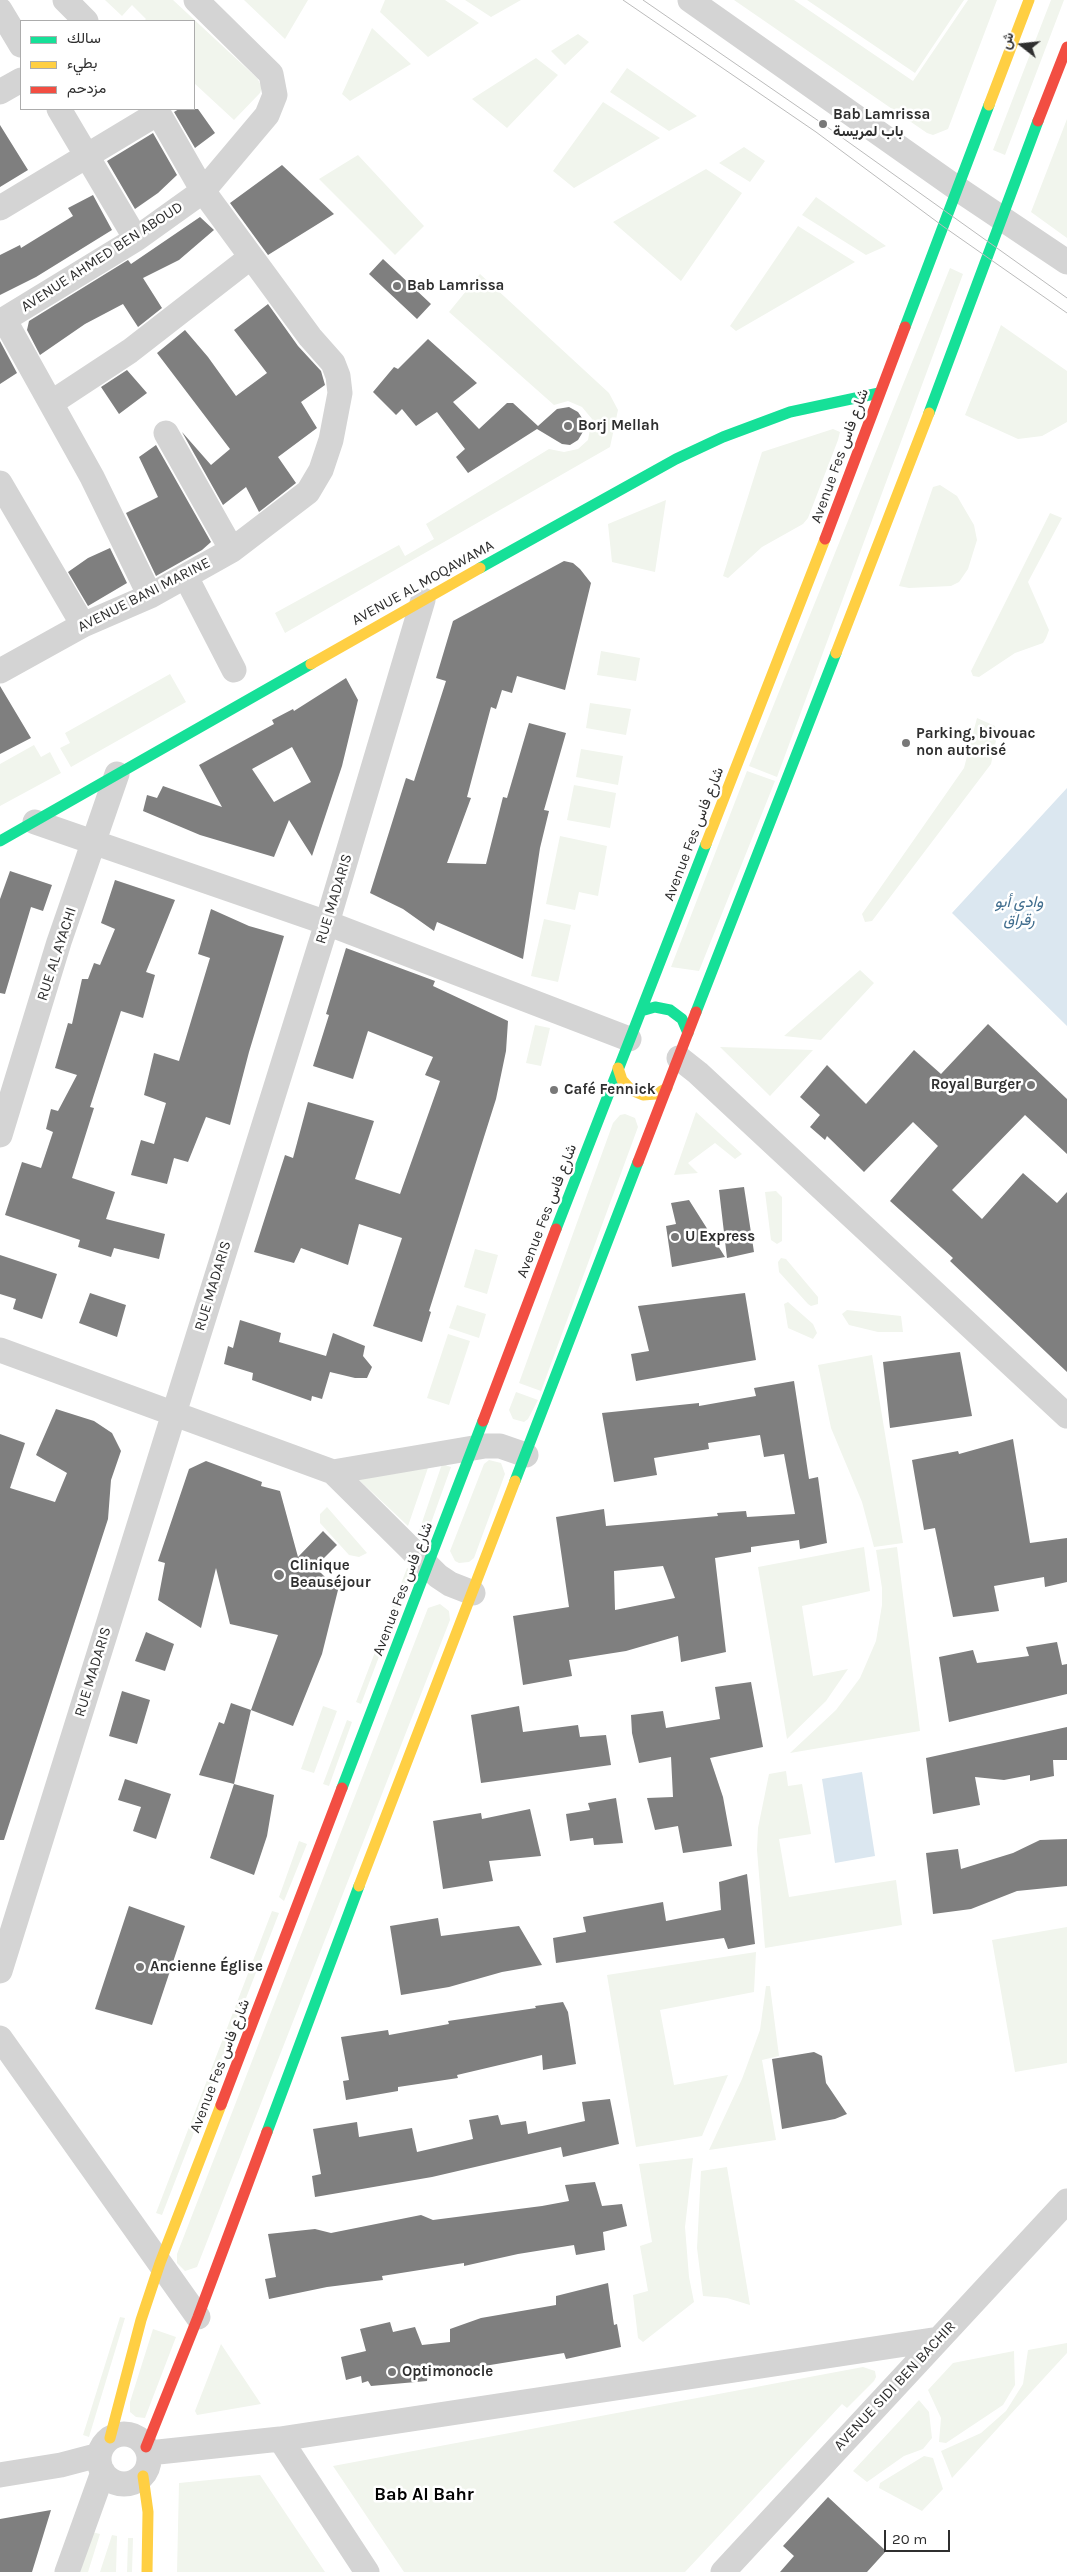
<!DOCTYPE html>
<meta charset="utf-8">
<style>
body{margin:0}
#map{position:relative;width:1067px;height:2572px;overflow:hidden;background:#fff;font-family:Karla,Vazirmatn,sans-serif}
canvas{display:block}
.legend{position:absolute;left:20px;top:20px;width:175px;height:90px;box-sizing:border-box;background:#fff;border:1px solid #acacac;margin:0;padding:6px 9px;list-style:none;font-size:15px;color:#2f2f2f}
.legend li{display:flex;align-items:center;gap:10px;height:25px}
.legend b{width:25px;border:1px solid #acacac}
.north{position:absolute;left:997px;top:20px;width:50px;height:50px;-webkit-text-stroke:4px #fff;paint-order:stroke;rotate:286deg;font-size:14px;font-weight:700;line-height:20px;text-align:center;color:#2f2f2f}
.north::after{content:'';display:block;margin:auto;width:18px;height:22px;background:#2f2f2f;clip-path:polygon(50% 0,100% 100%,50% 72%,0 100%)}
.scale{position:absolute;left:884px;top:2530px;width:66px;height:22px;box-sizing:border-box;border:2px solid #2f2f2f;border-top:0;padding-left:6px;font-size:15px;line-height:18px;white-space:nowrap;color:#2f2f2f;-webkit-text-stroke:4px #fff;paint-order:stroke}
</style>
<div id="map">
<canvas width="1067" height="2572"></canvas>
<ul class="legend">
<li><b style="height:6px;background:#16e098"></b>سالك</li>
<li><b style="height:6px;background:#ffcf43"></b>بطيء</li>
<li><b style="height:6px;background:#f24e42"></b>مزدحم</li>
</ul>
<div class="north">ش</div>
<div class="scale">20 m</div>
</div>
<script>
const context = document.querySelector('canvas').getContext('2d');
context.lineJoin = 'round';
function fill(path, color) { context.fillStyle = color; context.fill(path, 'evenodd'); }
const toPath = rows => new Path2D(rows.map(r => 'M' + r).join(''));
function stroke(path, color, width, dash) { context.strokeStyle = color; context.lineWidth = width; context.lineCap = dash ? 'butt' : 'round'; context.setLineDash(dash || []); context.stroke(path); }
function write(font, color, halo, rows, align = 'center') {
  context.font = font + ' Karla,Vazirmatn,sans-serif'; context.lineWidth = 5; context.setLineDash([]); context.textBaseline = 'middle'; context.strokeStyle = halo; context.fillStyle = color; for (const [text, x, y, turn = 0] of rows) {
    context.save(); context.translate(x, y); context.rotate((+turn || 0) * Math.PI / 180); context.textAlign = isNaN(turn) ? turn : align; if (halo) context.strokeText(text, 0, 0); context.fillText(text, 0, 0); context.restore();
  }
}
const green = toPath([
 [105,0,173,0,257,78,262,87,260,93,234,120,194,83,194,21,144,21,146,19,132,5,122,16],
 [244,0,308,0,285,39],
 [385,0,445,0,479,23,428,57,380,12],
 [465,0,521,0,491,17],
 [734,0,794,0,913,81,968,0,997,0,948,129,933,135,927,133],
 [807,0,964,0,915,73],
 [1051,0,1064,0,1005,155,993,150],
 [372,28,411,64,350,101,342,94],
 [578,34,589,42,565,65,551,51],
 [536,58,558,75,507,128,472,99],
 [627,68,697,116,669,131,610,92],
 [603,102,660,138,574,188,553,171],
 [1067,119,1067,238,1031,212],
 [744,147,765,161,750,182,719,163],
 [358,155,424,226,395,255,319,179],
 [706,169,742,193,681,281,613,222],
 [816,197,886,246,866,255,802,215],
 [798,226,855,262,736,331,730,326],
 [950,268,963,274,777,777,749,766],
 [480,274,609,393,618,410,610,447,285,633,275,613,399,545,405,556,434,539,426,524,549,449,564,452,578,449,588,440,592,419,582,407,568,401,554,405,449,312],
 [1001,325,1067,371,1067,422,1042,436,1018,439,965,415],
 [833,429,840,432,838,440,808,518,803,524,762,547,728,578,723,576,762,452],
 [940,485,957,496,974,525,977,540,968,569,959,582,951,586,909,588,899,586,933,487],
 [666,500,655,572,612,562,608,524],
 [1050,513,1062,518,1028,582,1049,630,1046,638,1043,643,1015,653,979,677,973,676,971,671],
 [601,651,640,658,636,681,597,675],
 [170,674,186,702,71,767,60,748,70,743,65,733],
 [590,703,631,709,626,735,586,728],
 [977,718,995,726,997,736,991,764,872,921,865,922,862,914,964,768],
 [34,745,41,757,50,752,61,773,0,806,0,764],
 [581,749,623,756,618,785,576,777],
 [747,771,775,781,699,971,671,967],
 [574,785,616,793,610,828,567,820],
 [560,836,607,846,598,896,579,892,575,910,546,904],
 [544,919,571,925,558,982,531,976],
 [860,970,874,983,821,1040,784,1036],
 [535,1025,550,1028,541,1066,526,1063],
 [720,1047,813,1050,770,1096],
 [696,1112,742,1154,735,1159,715,1143,688,1163,698,1173,674,1175],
 [625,1114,635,1118,638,1127,541,1391,519,1383,613,1123,620,1115],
 [776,1191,782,1197,782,1241,777,1244,771,1240,765,1192],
 [475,1249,498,1255,487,1294,464,1287],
 [781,1258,786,1259,818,1297,818,1304,811,1306,808,1304,779,1272,778,1262],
 [788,1302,813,1324,817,1333,813,1339,788,1328,784,1304],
 [457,1305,486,1314,479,1338,449,1328],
 [847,1310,901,1316,903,1332,878,1332,849,1325,842,1314],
 [448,1334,470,1341,449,1405,427,1398],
 [872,1355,903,1543,874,1547,862,1502,831,1428,818,1365],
 [516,1392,538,1400,528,1419,524,1422,513,1419,509,1410],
 [489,1460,501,1463,505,1474,474,1558,469,1562,459,1563,455,1561,450,1551,484,1464],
 [442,1464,451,1467,426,1537,418,1534],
 [429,1465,408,1526,357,1478],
 [327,1507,367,1553,359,1557,349,1555,320,1523,320,1514],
 [864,1547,870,1591,802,1606,813,1676,848,1669,826,1701,787,1739,758,1567],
 [897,1547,920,1731,790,1753,836,1710,860,1678,876,1641,882,1605,882,1588,876,1550],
 [407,1568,412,1570,361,1704,356,1702],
 [440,1604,449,1611,450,1620,197,2267,185,2271,177,2263,177,2254,428,1608],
 [323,1706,337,1711,314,1773,301,1769],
 [347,1720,352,1722,329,1786,323,1784],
 [786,1771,788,1786,802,1784,811,1834,779,1839,789,1897,896,1880,902,1925,765,1948,757,1850,758,1828,769,1774],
 [299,1841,307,1844,284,1901,279,1897],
 [272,1911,279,1913,162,2215,156,2213],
 [1067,1927,1067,2063,1015,2072,992,1940],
 [756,1952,754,1992,660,2010,674,2085,728,2075,702,2136,636,2147,607,1975],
 [766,1986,770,1986,779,2056,762,2060,776,2140,709,2150,742,2079,760,2030],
 [693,2158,685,2227,689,2277,694,2302,643,2342,638,2338,633,2295,648,2291,640,2246,652,2242,639,2164],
 [727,2167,750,2305,727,2298,703,2296,697,2248,701,2171],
 [120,2317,125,2318,89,2437,83,2435],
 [153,2329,176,2337,145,2418,136,2417,130,2412,130,2402],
 [1067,2343,1067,2353,952,2478,941,2451,981,2433,1006,2411,1023,2384,1028,2350],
 [221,2344,261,2404,197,2415,195,2411],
 [1014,2351,1015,2385,1003,2405,946,2443,939,2442,941,2418,928,2390,953,2363],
 [863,2367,875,2371,876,2377,874,2381,847,2408,842,2404,685,2572,404,2572,333,2466],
 [919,2400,929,2412,932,2438,923,2449,904,2456,867,2482,853,2471],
 [924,2456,933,2458,943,2489,922,2511,879,2488,880,2483],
 [260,2475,325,2572,177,2572,179,2483],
 [92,2532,100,2534,88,2572,80,2572],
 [112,2535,117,2536,116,2572,100,2572],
 [128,2538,133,2538,132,2572,127,2572]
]);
const water = toPath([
 [1067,788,1067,1026,952,913],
 [862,1772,875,1856,835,1863,822,1779]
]);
const building = toPath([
 [179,109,198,109,215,133,195,148,174,112],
 [0,125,28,170,0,187],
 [153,133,177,175,158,193,135,209,107,161],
 [282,165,334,214,268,255,230,203],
 [93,195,112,230,36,277,0,295,0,255,20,245,21,248,73,216,68,208],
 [200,217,214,230,179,260,143,278,162,308,138,327,123,304,85,324,40,355,27,330,29,321,128,260,131,264],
 [383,259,431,304,417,319,369,274],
 [268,304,298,346,321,371,325,385,301,402,317,428,278,457,296,483,259,512,246,487,223,505,182,432,211,465,230,449,157,353,185,330,208,357,236,396,267,373,234,330],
 [428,339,477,383,453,402,479,429,507,403,513,403,538,426,557,409,569,407,578,412,584,421,584,430,578,440,570,445,562,444,537,429,468,473,456,457,465,449,437,412,416,426,402,409,396,415,373,392,394,367,398,369],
 [0,341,17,373,0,384],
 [127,370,147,393,119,414,101,387],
 [156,445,211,542,202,550,156,576,126,513,158,497,139,457],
 [110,548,127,583,88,606,68,572,88,558],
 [564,561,573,563,580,569,591,583,565,690,517,676,512,693,502,690,496,709,491,707,467,797,471,798,447,863,486,864,503,797,507,798,529,723,566,733,544,810,549,811,540,848,523,959,437,922,434,931,403,909,370,893,406,778,414,781,446,681,436,678,453,621],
 [346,678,358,700,342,766,312,856,289,820,274,857,200,835,143,811,147,795,157,798,163,786,222,807,199,765,274,724,272,720,293,709,294,711],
 [292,747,311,782,274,802,252,769],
 [0,686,31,738,0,754],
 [10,871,52,885,43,911,31,907,5,994,0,993,0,899],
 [115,880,175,900,146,972,155,975,143,1018,121,1011,90,1107,94,1108,72,1178,115,1192,106,1219,165,1234,159,1259,114,1248,111,1257,78,1247,80,1240,5,1215,22,1162,41,1168,53,1132,46,1129,51,1109,58,1111,77,1075,55,1068,68,1023,72,1024,82,979,88,979,94,963,100,965,115,929,101,923],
 [211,909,249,926,284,936,249,1052,230,1125,206,1117,188,1162,174,1158,167,1184,131,1175,141,1140,154,1144,166,1103,144,1095,154,1053,179,1061,210,958,198,954],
 [346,948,435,981,433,986,508,1021,506,1051,496,1099,429,1311,431,1312,422,1342,373,1326,402,1238,359,1224,348,1265,301,1248,294,1263,254,1252,285,1155,293,1158,308,1102,374,1121,355,1179,400,1194,440,1081,425,1075,433,1057,368,1031,353,1079,313,1066,329,1015,326,1014],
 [988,1024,1067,1099,1067,1154,1025,1115,952,1190,982,1219,1023,1173,1057,1203,1067,1192,1067,1372,950,1261,953,1258,890,1201,938,1146,913,1122,864,1172,827,1136,825,1140,810,1127,820,1115,800,1097,827,1065,866,1104,914,1050,941,1074],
 [744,1187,754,1252,727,1258,719,1190],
 [689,1200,725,1257,672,1267,666,1226,676,1224,671,1203],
 [0,1255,57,1274,42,1319,13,1309,16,1299,0,1294],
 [90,1293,126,1305,117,1337,79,1323],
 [745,1293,756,1360,636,1381,631,1354,649,1351,638,1306],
 [240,1320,281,1333,279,1342,326,1356,333,1333,365,1346,363,1356,372,1367,367,1378,355,1378,330,1372,322,1399,312,1396,311,1401,252,1380,253,1373,224,1364,228,1346,233,1348],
 [960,1352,972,1416,890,1428,883,1362],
 [794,1381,809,1479,818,1477,827,1543,800,1549,799,1540,751,1547,751,1552,715,1558,726,1652,681,1662,678,1636,626,1651,569,1660,572,1676,523,1685,513,1616,569,1607,556,1517,604,1509,606,1526,718,1516,717,1513,746,1511,747,1517,795,1514,784,1454,764,1457,760,1435,708,1443,709,1449,654,1458,657,1475,614,1482,602,1413,699,1403,699,1406,756,1396,754,1388],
 [663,1566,675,1598,615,1610,614,1571],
 [56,1409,94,1421,112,1433,121,1451,111,1480,108,1519,4,1840,0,1840,0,1434,25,1443,10,1488,55,1502,67,1473,36,1455],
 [1013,1439,1030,1543,1067,1538,1067,1582,1045,1587,1044,1577,994,1586,999,1611,953,1617,935,1528,924,1530,912,1460,958,1451,959,1454],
 [206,1461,262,1482,261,1486,280,1491,298,1557,323,1531,337,1545,315,1567,338,1590,322,1654,293,1726,251,1710,278,1635,230,1624,216,1568,201,1628,158,1600,165,1563,158,1561,189,1469],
 [146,1632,174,1644,165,1671,135,1661],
 [1057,1642,1062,1665,1067,1664,1067,1694,949,1722,939,1657,973,1650,977,1663,1029,1656,1026,1647],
 [751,1682,763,1747,710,1758,723,1797,732,1846,683,1853,678,1826,655,1830,647,1798,673,1797,671,1757,639,1763,632,1733,631,1715,663,1711,666,1728,720,1719,715,1687],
 [122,1691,150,1700,137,1744,109,1736],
 [231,1703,251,1710,234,1784,199,1775,219,1722,224,1724],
 [519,1706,523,1732,578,1725,580,1737,606,1735,611,1765,481,1783,471,1715],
 [1067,1727,1067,1760,1053,1760,1054,1776,1030,1781,1030,1775,1004,1780,975,1777,980,1805,933,1814,926,1758],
 [125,1779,171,1794,156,1839,133,1831,141,1807,118,1800],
 [234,1784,274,1795,267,1836,254,1875,210,1858],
 [616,1798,623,1843,594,1845,593,1838,570,1841,566,1814,590,1810,588,1803],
 [530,1809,541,1856,489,1861,493,1881,443,1889,433,1821,481,1813,482,1819],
 [1067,1839,1067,1886,1017,1891,971,1909,933,1914,926,1853,958,1849,961,1869,1013,1853,1040,1840],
 [747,1874,755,1944,728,1949,724,1938,556,1963,553,1938,586,1932,583,1917,663,1902,666,1921,721,1910,719,1882],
 [129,1906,185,1926,152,2025,95,2009],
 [438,1918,441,1936,519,1926,542,1965,502,1972,449,1987,401,1995,390,1926],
 [563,2002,568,2012,576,2064,543,2070,542,2055,457,2075,458,2078,398,2087,398,2091,346,2100,343,2081,349,2080,341,2037,388,2030,389,2035,449,2024,448,2021,536,2008,535,2006],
 [814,2052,822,2056,826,2083,847,2114,835,2119,782,2129,772,2059],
 [610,2099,619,2144,563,2157,561,2147,432,2177,315,2197,312,2176,321,2174,313,2129,357,2122,359,2137,412,2128,417,2152,473,2139,469,2120,498,2115,501,2125,526,2121,528,2134,585,2121,582,2102],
 [595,2182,602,2206,622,2204,627,2226,603,2232,605,2250,576,2255,574,2245,518,2254,464,2266,464,2263,382,2276,383,2280,327,2287,269,2299,265,2279,276,2277,268,2234,315,2229,331,2233,421,2215,433,2220,542,2206,569,2201,565,2185],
 [608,2283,614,2325,617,2324,621,2347,566,2359,564,2353,484,2366,484,2368,458,2374,452,2369,428,2373,427,2381,371,2386,368,2381,362,2383,361,2376,346,2380,341,2357,366,2351,360,2329,390,2322,393,2332,415,2327,422,2345,450,2342,450,2329,481,2318,556,2305,556,2296],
 [828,2497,886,2551,867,2572,780,2572,794,2556,783,2546],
 [51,2510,32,2572,0,2572,0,2519]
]);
const street = toPath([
 [65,0,86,21],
 [690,0,958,189,1067,262],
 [0,10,21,45],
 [0,92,21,80],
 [59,109,136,239],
 [0,208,158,113],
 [4,319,92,477,150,596],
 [0,322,136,239,203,191,267,115,275,95,271,74,196,0],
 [51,403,130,351,251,257],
 [166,433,232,550],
 [0,483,83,625],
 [186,577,234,670],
 [0,671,83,625,150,596,232,550,308,492,321,470,331,440,340,393,338,376,333,363,310,337,203,191,156,109],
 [35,822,327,923,629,1039],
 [679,1058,698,1073,1067,1416],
 [0,1135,59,942,117,774],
 [0,1350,333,1472,438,1576,450,1584,473,1593],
 [333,1472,485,1446,500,1446,526,1455],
 [0,1971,327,923,423,600],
 [0,2038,198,2317],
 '99 2459a25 25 0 1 1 50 0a25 25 0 1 1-50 0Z',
 [280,2439,367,2572],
 [149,2453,280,2439,939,2339],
 [0,2475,61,2465,99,2455],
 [67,2572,103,2472],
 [723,2572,1067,2201]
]);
const fast = toPath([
 [905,327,989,105],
 [929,413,1038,121],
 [480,568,676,459,723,437,790,412,879,393],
 [0,841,311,664],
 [641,1011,655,1007,670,1010,682,1019,688,1033],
 [696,1012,836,653],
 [556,1229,706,844],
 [515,1481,638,1162],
 [342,1788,483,1421],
 [267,2132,359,1886]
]);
const slow = toPath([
 [989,105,1029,0],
 [836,653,929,413],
 [311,664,480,568],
 [706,844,825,539],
 [618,1068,622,1080,631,1090,643,1095,656,1094,667,1088],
 [359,1886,515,1481],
 [110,2438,141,2320,160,2263,221,2105],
 [143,2476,148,2512,147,2572]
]);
const jam = toPath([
 [1038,121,1067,47],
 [825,539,905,327],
 [638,1162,696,1012],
 [483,1421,556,1229],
 [221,2105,342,1788],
 [146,2447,198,2317,267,2132]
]);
const tram = toPath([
 [623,0,816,132,944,227,1067,313],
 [643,0,823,124,1067,298]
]);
const markers = [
 [823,124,5,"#787878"],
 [397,286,5,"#787878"],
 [568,426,5,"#787878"],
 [906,743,5,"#787878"],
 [1031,1085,5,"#787878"],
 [554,1090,5,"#787878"],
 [675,1237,5,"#787878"],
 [279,1575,6,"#787878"],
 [140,1967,5,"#787878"],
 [392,2372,5,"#787878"]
];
const poiNames = [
 ["Bab Lamrissa",833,115],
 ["باب لمريسة",833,132],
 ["Bab Lamrissa",407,286],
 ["Borj Mellah",578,426],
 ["Parking, bivouac",916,734],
 ["non autorisé",916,751],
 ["Royal Burger",1021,1085,"right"],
 ["Café Fennick",564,1090],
 ["U Express",685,1237],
 ["Clinique",290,1566],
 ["Beauséjour",290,1583],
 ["Ancienne Église",150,1967],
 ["Optimonocle",402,2372]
];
const streetNames = [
 ["AVENUE AHMED BEN ABOUD",102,257,-33],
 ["Avenue Fes شارع فاس",840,456,-70],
 ["AVENUE AL MOQAWAMA",423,583,-29],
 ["AVENUE BANI MARINE",144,595,-27],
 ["Avenue Fes شارع فاس",694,834,-69],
 ["RUE MADARIS",334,899,-73],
 ["RUE AL AYACHI",57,954,-72],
 ["Avenue Fes شارع فاس",547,1211,-69],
 ["RUE MADARIS",213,1286,-73],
 ["Avenue Fes شارع فاس",403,1589,-69],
 ["RUE MADARIS",93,1672,-73],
 ["Avenue Fes شارع فاس",220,2066,-69],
 ["AVENUE SIDI BEN BACHIR",895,2386,-47]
];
const waterNames = [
 ["وادي أبو",1019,902],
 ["رقراق",1019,920]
];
const quarterNames = [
 ["Bab Al Bahr",424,2495]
];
fill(green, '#f1f5ed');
fill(water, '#dbe7f0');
fill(building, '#7f7f7f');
stroke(street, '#d4d4d4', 25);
stroke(fast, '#16e098', 11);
stroke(slow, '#ffcf43', 11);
stroke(jam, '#f24e42', 11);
stroke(tram, '#bbb', 1);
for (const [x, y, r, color] of markers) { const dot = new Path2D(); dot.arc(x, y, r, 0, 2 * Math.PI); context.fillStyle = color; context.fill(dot); stroke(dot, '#fff', 2); }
write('bold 15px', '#2f2f2f', '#fff', poiNames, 'left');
write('15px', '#2f2f2f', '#fff', streetNames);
write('italic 16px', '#416e8e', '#fff', waterNames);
write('bold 18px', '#000', '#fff', quarterNames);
</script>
